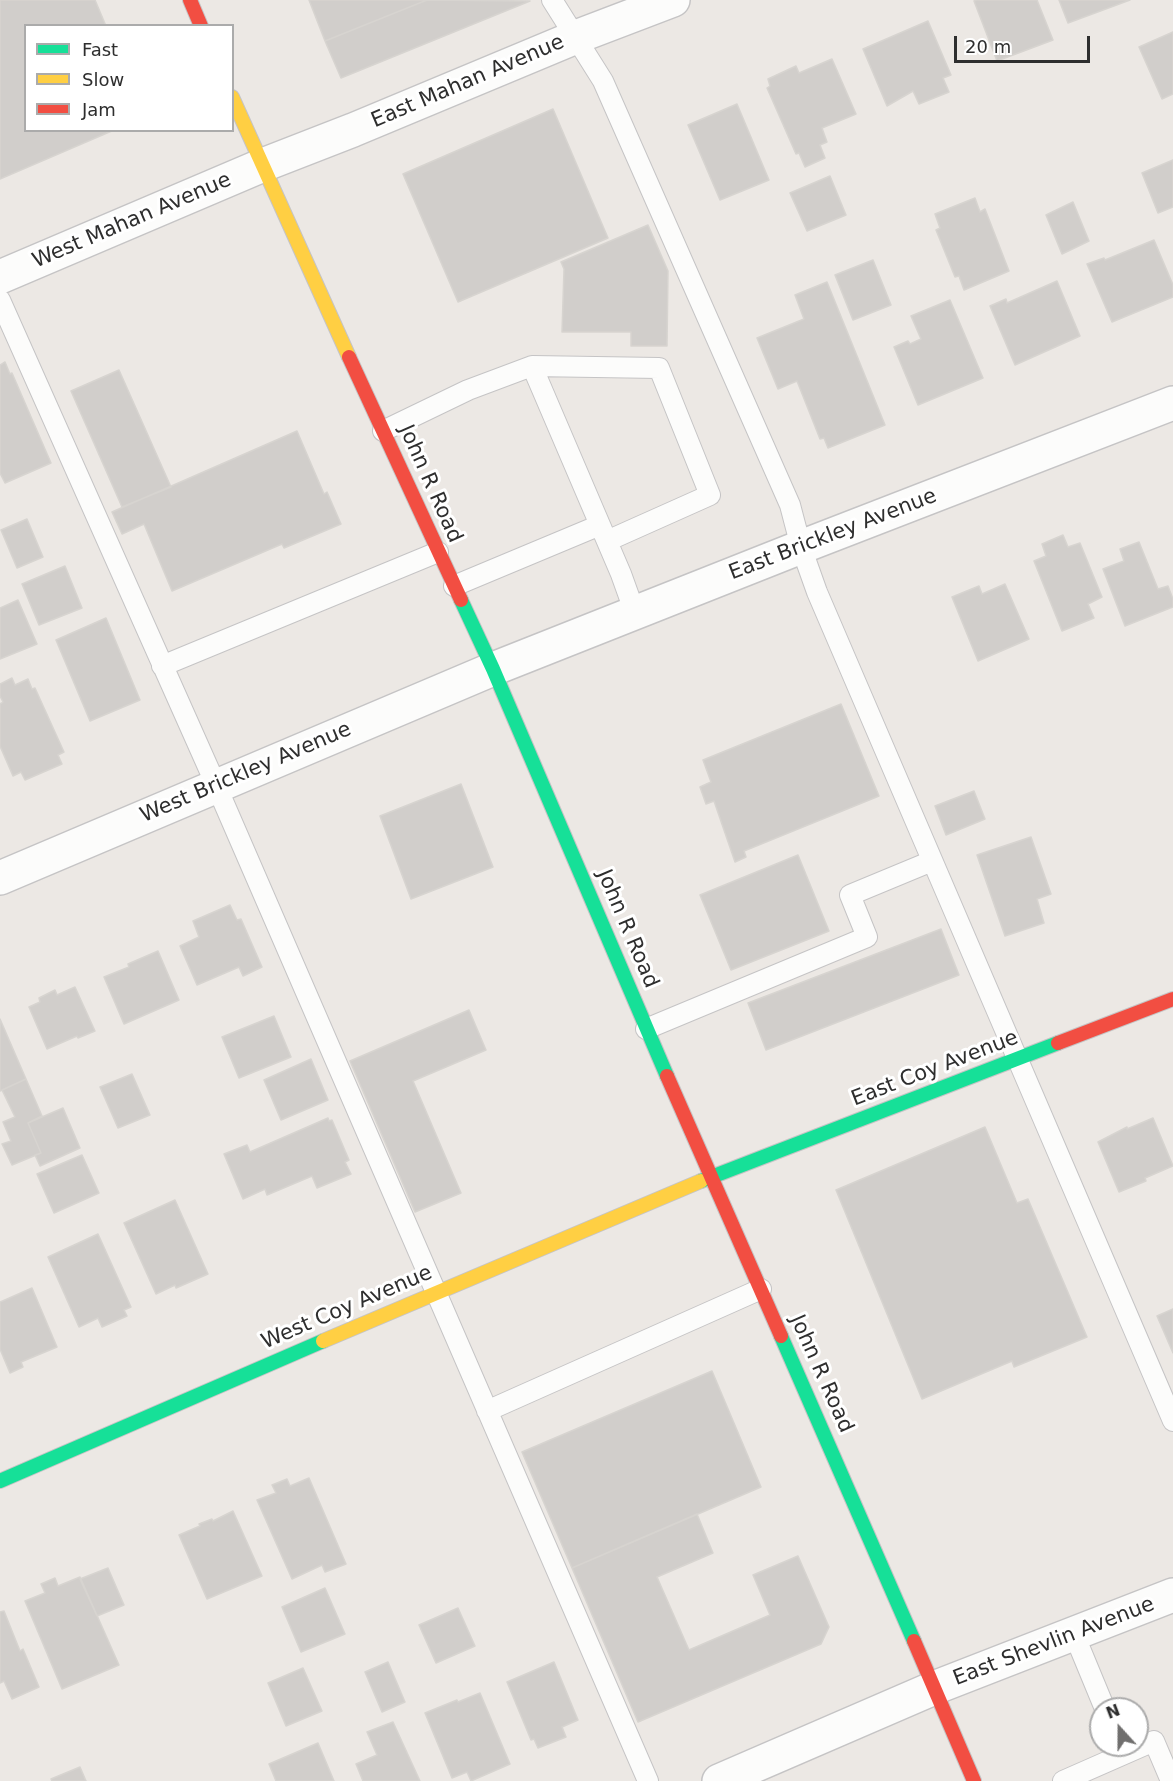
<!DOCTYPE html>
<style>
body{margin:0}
#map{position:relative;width:1173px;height:1781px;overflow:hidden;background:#ece8e4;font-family:"DejaVu Sans",sans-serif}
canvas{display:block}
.legend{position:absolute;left:24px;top:24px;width:210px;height:108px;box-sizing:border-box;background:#fff;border:2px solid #ababab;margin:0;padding:8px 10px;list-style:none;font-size:18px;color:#2e2e2e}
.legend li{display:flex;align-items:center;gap:12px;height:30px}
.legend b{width:30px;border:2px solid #ababab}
.north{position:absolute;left:1089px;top:1697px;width:60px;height:60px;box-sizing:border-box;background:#fff;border:2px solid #ababab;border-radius:50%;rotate:339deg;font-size:16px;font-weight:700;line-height:24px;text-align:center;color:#2e2e2e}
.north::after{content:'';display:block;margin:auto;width:21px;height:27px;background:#706f6e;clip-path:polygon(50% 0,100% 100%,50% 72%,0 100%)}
.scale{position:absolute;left:954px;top:36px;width:136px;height:27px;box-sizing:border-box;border:3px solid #2e2e2e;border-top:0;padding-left:8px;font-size:18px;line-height:21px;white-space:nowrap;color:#2e2e2e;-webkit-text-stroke:4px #fff;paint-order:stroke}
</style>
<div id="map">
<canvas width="1173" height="1781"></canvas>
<ul class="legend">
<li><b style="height:8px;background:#16e098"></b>Fast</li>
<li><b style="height:8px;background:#ffcf43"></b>Slow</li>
<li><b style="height:8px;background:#f24e42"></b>Jam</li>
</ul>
<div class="north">N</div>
<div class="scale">20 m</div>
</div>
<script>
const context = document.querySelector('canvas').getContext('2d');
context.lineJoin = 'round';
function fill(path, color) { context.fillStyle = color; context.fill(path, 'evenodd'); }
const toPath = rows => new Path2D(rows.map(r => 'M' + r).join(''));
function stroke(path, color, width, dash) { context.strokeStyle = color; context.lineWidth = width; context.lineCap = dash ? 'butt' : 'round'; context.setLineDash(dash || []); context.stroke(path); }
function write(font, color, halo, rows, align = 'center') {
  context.font = font + ' "DejaVu Sans",sans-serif'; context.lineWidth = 6; context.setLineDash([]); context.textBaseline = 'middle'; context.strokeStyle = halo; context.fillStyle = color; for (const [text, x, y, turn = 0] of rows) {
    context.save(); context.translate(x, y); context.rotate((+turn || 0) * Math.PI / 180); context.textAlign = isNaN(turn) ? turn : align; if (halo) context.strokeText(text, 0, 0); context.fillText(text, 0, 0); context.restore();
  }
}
const building = toPath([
 [0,0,95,0,106,26,26,26,26,130,114,130,0,179,0,0],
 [309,0,427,0,325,41,309,0],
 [427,0,530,1,341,78,325,41,427,0],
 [977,0,1037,0,1053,40,997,61,974,1,977,0],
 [1059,0,1130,0,1068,23,1059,0],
 [928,21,951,75,943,78,949,92,919,104,913,91,887,106,863,49,928,21],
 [1173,32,1173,94,1162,99,1139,47,1173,32],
 [832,59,856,114,822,128,827,142,820,145,825,158,805,167,799,153,796,154,767,88,770,86,768,79,796,66,799,73,832,59],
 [737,104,769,180,720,200,688,125,737,104],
 [553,109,608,238,458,302,403,174,553,109],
 [1173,160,1173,207,1158,213,1142,173,1173,160],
 [830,176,846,215,807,231,790,193,830,176],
 [975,198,980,212,985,209,1009,271,964,290,959,276,955,277,936,230,940,228,935,214,975,198],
 [1073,202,1089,241,1062,254,1046,215,1073,202],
 [648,225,668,271,667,346,631,346,631,332,562,332,564,269,561,262,648,225],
 [1154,240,1173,285,1173,297,1112,322,1087,264,1104,258,1105,260,1154,240],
 [873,260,891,305,853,320,835,275,873,260],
 [1057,281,1080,336,1015,365,990,306,1006,299,1007,303,1057,281],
 [827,282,885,425,828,448,824,438,820,439,797,381,778,389,757,338,804,319,795,295,827,282],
 [950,300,983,378,918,405,894,347,908,341,910,344,921,339,911,316,950,300],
 [5,362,10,374,12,373,51,463,5,483,0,473,0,365,5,362],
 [119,370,171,487,122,507,71,391,119,370],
 [297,431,324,494,327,492,341,524,284,548,282,544,172,591,144,524,122,534,112,512,297,431],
 [27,519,43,557,17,568,1,530,27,519],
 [1063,535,1068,547,1080,543,1102,597,1088,604,1094,618,1062,631,1034,561,1046,556,1042,544,1063,535],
 [1139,542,1158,589,1168,586,1173,599,1173,607,1125,626,1103,569,1124,561,1120,549,1139,542],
 [65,566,82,608,39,625,22,584,65,566],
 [1005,584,1029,639,978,661,952,597,979,586,982,594,1005,584],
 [18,600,37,644,0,659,0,608,18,600],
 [106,618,140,700,90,721,56,640,106,618],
 [12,678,15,685,28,679,32,689,35,688,64,752,58,755,62,764,25,780,21,772,13,776,0,746,0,704,3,702,0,696,0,684,12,678],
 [841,704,879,796,744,851,746,857,735,862,714,801,706,804,700,787,711,782,703,760,841,704],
 [461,784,493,867,411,899,380,816,461,784],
 [974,791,985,819,946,835,935,806,974,791],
 [1031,837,1051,894,1037,899,1044,923,1005,936,977,855,1031,837],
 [798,855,829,931,731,970,700,895,798,855],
 [230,905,237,920,241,919,262,967,243,976,239,967,197,985,180,946,199,937,193,921,230,905],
 [941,929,959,975,766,1050,748,1003,941,929],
 [158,951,179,1000,124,1024,104,977,129,967,128,964,158,951],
 [75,987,95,1031,78,1038,77,1036,47,1049,29,1007,40,1002,39,998,55,990,57,995,75,987],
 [469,1010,486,1050,413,1081,461,1193,415,1212,350,1061,469,1010],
 [274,1016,291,1057,239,1078,222,1037,274,1016],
 [0,1019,26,1079,0,1091,0,1019],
 [311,1059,328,1100,281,1120,264,1080,311,1059],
 [132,1074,150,1115,118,1128,100,1087,132,1074],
 [26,1079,42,1116,28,1123,41,1153,12,1165,2,1144,11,1141,3,1122,15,1117,2,1090,26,1079],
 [63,1108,80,1148,40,1166,35,1155,41,1153,28,1123,63,1108],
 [328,1118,329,1121,332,1120,349,1160,345,1162,351,1174,317,1188,312,1176,267,1195,265,1189,243,1199,224,1154,247,1145,250,1152,328,1118],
 [1153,1118,1173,1166,1145,1178,1146,1181,1119,1192,1098,1142,1127,1127,1127,1129,1153,1118],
 [985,1127,1017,1203,1028,1199,1087,1337,1014,1367,1012,1361,922,1399,836,1190,985,1127],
 [82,1155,99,1193,54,1213,37,1174,82,1155],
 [175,1200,208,1274,176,1288,175,1285,156,1294,124,1223,175,1200],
 [98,1234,131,1307,124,1310,127,1316,102,1327,98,1318,79,1327,48,1257,98,1234],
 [32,1288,57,1347,21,1362,23,1367,10,1373,0,1349,0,1302,32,1288],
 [1173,1309,1173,1353,1157,1316,1173,1309],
 [712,1371,761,1487,572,1568,522,1452,712,1371],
 [309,1478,346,1564,325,1572,322,1565,292,1579,257,1500,276,1493,272,1485,287,1479,290,1486,309,1478],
 [233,1511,262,1576,207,1599,179,1535,200,1526,199,1524,212,1519,213,1521,233,1511],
 [697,1514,713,1553,657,1577,689,1650,770,1615,753,1575,798,1556,829,1627,821,1644,638,1722,572,1568,697,1514],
 [108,1568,124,1605,97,1616,80,1579,108,1568],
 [80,1577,119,1665,62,1689,25,1601,45,1593,41,1584,55,1578,58,1586,80,1577],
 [325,1588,345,1634,301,1652,282,1607,325,1588],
 [458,1608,475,1646,436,1663,419,1625,458,1608],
 [4,1611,20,1651,23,1649,39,1687,12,1699,4,1681,0,1683,0,1612,4,1611],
 [388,1662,405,1702,382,1712,365,1672,388,1662],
 [554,1662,578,1720,562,1727,566,1737,538,1748,534,1739,531,1740,507,1682,554,1662],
 [303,1668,322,1711,286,1726,268,1683,303,1668],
 [480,1693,510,1764,471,1781,467,1772,452,1778,425,1713,457,1700,458,1702,480,1693],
 [393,1722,420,1781,363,1781,356,1764,377,1755,367,1732,393,1722],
 [318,1743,334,1781,276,1781,269,1764,318,1743],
 [80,1767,86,1781,52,1781,51,1779,80,1767]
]);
const lane = toPath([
 [552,0,603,81,790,505,801,547,817,592,1173,1421],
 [0,300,216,785,648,1781],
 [532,366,659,368,710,495,607,541],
 [383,431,468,390,532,366,621,574,635,613],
 [454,586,600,525],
 [162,666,438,552],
 [646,1029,867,937,850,895,932,861],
 [487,1411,761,1289],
 [1074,1634,1105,1709],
 [1063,1781,1154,1741,1171,1781]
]);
const street = toPath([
 [0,277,263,165,353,130,576,37,673,0],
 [0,878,493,669,801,547,1173,403],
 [719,1781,934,1688,1173,1595]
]);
const fast = toPath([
 [461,600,493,669,667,1076],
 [701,1181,1058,1043],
 [781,1336,914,1641],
 [0,1481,323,1341]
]);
const slow = toPath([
 [232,97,349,357],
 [323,1341,701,1181]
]);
const jam = toPath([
 [190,0,201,26],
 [349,357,461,600],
 [1058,1043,1173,999],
 [667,1076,781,1336],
 [914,1641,974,1781]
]);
const streetNames = [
 ["East Mahan Avenue",468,82,-23],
 ["West Mahan Avenue",132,221,-23],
 ["John R Road",430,484,66],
 ["East Brickley Avenue",833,535,-21],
 ["West Brickley Avenue",246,773,-23],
 ["John R Road",627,929,67],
 ["East Coy Avenue",935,1069,-21],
 ["West Coy Avenue",347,1308,-23],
 ["John R Road",821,1374,66],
 ["East Shevlin Avenue",1054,1642,-21]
];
fill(building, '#d1cecb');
stroke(building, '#d7d4d0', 1.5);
stroke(lane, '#c5c4c5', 22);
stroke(street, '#c5c4c5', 36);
stroke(fast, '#c5c4c5', 16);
stroke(slow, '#c5c4c5', 16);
stroke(jam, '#c5c4c5', 16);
stroke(lane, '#fcfcfb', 20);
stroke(street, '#fcfcfb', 33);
stroke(fast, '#16e098', 14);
stroke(slow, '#ffcf43', 14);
stroke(jam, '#f24e42', 14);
write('21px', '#2e2e2e', '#fff', streetNames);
</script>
